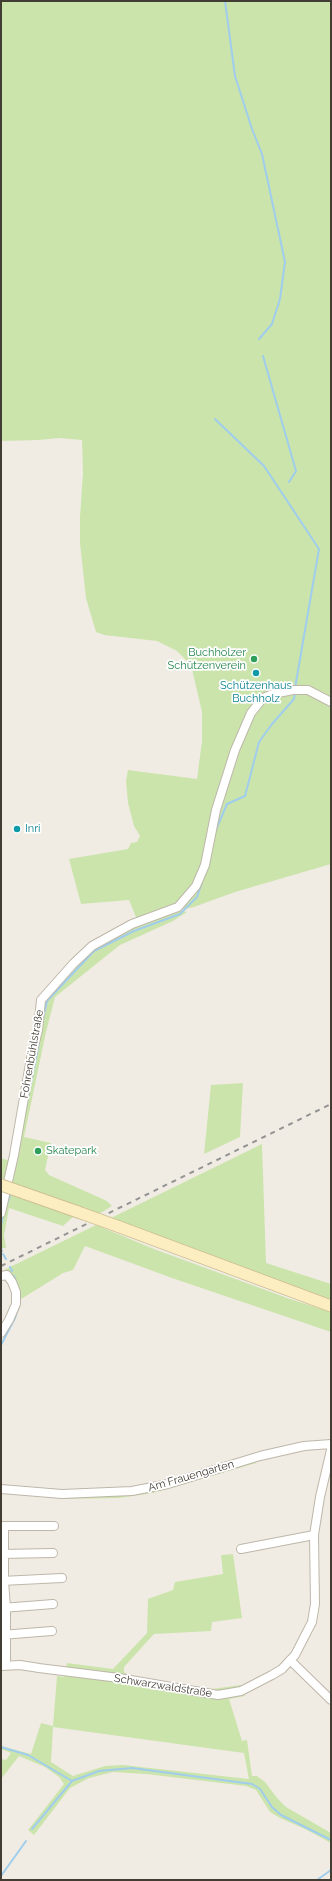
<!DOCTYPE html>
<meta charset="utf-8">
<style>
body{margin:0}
#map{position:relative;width:332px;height:1881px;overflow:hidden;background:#f1ece3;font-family:Raleway,sans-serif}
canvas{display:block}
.frame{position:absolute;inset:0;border:2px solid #423c33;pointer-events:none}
</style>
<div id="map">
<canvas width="332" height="1881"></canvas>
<div class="frame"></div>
</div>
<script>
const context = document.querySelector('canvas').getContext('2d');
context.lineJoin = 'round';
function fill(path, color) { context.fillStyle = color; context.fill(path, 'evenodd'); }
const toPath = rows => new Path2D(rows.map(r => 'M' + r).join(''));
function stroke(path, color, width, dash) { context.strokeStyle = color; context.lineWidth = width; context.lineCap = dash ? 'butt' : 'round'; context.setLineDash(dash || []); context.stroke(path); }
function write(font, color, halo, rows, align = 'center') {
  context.font = font + ' Raleway,sans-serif'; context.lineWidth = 3.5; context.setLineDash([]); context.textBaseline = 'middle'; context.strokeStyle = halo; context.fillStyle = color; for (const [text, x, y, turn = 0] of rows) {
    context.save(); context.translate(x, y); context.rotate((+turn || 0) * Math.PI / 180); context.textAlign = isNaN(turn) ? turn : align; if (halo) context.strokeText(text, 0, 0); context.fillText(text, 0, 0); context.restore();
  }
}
const green = toPath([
 [1,1,331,1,331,864,235,892,194,907,184,909,179,907,182,911,187,912,173,921,120,945,55,997,46,1032,24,1137,51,1143,45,1170,49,1175,107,1201,112,1206,99,1214,83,1208,63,1226,9,1208,4,1235,6,1248,1,1248,1,1158,13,1162,42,1001,92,946,138,922,129,900,81,904,69,859,128,849,131,843,137,842,140,836,134,826,128,803,126,781,128,770,197,779,202,741,202,712,191,665,177,651,157,641,104,635,96,632,86,598,80,543,80,517,83,473,82,440,59,438,39,440,1,441],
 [243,1083,240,1137,204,1154,211,1085],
 [262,1144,266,1263,331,1284,331,1302,185,1248,111,1218],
 [96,1225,154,1249,290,1299,331,1312,331,1332,172,1278,85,1246,73,1270,63,1273,18,1301,12,1277,4,1270],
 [254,1454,256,1463,153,1493,119,1498,62,1499,61,1489,115,1490,161,1483],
 [233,1554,242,1618,212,1622,211,1631,154,1634,124,1667,124,1672,129,1676,212,1689,241,1685,245,1696,229,1699,242,1741,247,1740,252,1776,257,1776,265,1782,277,1798,286,1807,331,1833,331,1843,305,1829,280,1818,270,1812,256,1790,246,1786,146,1774,113,1772,89,1778,70,1788,34,1835,28,1830,64,1784,59,1777,45,1767,19,1756,1,1779,1,1759,6,1760,11,1753,1,1749,1,1746,31,1754,41,1723,53,1726,57,1676,64,1677,67,1663,113,1669,147,1633,148,1599,173,1590,175,1582,223,1574,221,1555],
 [53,1727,244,1753,249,1779,123,1765,105,1766,73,1776,51,1762]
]);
const stream = toPath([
 [225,1,235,76,252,129,262,154,285,262,280,299,272,324,259,339],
 [263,356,296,471,289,482],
 [215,419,264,466,319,549,295,688],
 [215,832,227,804,245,796,259,742,272,724,294,699,295,692],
 [42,1024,47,1001,94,951,134,931,180,914,197,897,202,882],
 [26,1108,39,1043],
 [5,1209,11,1193],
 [1,1226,3,1215],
 [1,1248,2,1251],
 [3,1254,6,1259],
 [10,1267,12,1271],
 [14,1276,20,1294],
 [1,1345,15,1318,19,1306],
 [1,1747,28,1755,72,1781],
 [32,1829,72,1781,99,1771,132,1768,252,1784,260,1789,272,1807,281,1815,331,1840],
 [1,1876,26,1841],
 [317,1880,331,1870]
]);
const street = toPath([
 [1,1213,14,1155,31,1058,38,1030,41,1000,73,964,92,946,132,924,178,907,196,886,205,865,216,810,235,750,251,713,263,698,273,694,293,690,308,690,331,702],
 [1,1276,7,1275,12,1282,16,1292,16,1304,9,1320,1,1333],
 [1,1489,62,1494,132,1491,168,1484,260,1456,304,1446,331,1444],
 [1,1526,54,1526],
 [4,1526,4,1581,6,1608,6,1665],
 [241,1549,314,1535],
 [1,1554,53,1553],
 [1,1581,62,1578],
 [2,1608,53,1604],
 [1,1635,52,1631],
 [290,1660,331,1700],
 [1,1666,20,1665,39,1668,119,1678,218,1695,241,1691,272,1675,282,1669,295,1655,312,1622,315,1604,314,1535,320,1497,331,1450]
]);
const secondary = toPath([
 [24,1193,78,1212],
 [117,1226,331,1306]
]);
const rail = toPath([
 [1,1266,331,1104]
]);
const secondaryBridge = toPath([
 [1,1185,24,1193],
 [78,1212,117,1226]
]);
const markers = [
 [254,659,4,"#2e9e5b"],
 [256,673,4,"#0f9aa8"],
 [17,829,4,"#0f9aa8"],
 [38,1151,4,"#2e9e5b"]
];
const leisureNames = [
 ["Buchholzer",246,653],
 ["Schützenverein",246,666],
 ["Skatepark",46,1151,"left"]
];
const cultureNames = [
 ["Schützenhaus",256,686],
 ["Buchholz",256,699],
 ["Inri",25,829,"left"]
];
const streetNames = [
 ["Fohrenbühlstraße",32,1054,-80],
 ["Am Frauengarten",191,1476,-16],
 ["Schwarzwaldstraße",163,1686,9]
];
fill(green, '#cbe4ac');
stroke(stream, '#a0cdec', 2);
stroke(street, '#beb7a9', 10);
stroke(secondary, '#cfc094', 13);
stroke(street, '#fff', 8);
stroke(secondary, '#fceec1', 11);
stroke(rail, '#939393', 2, [5, 5]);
stroke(secondaryBridge, '#cfc094', 13, []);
stroke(secondaryBridge, '#fceec1', 11);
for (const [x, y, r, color] of markers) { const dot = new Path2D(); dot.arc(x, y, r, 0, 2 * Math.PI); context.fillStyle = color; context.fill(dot); stroke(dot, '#fff', 1.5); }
write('11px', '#27864d', '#fff', leisureNames, 'right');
write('11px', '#0d838f', '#fff', cultureNames);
write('11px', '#423c33', '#fff', streetNames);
</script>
